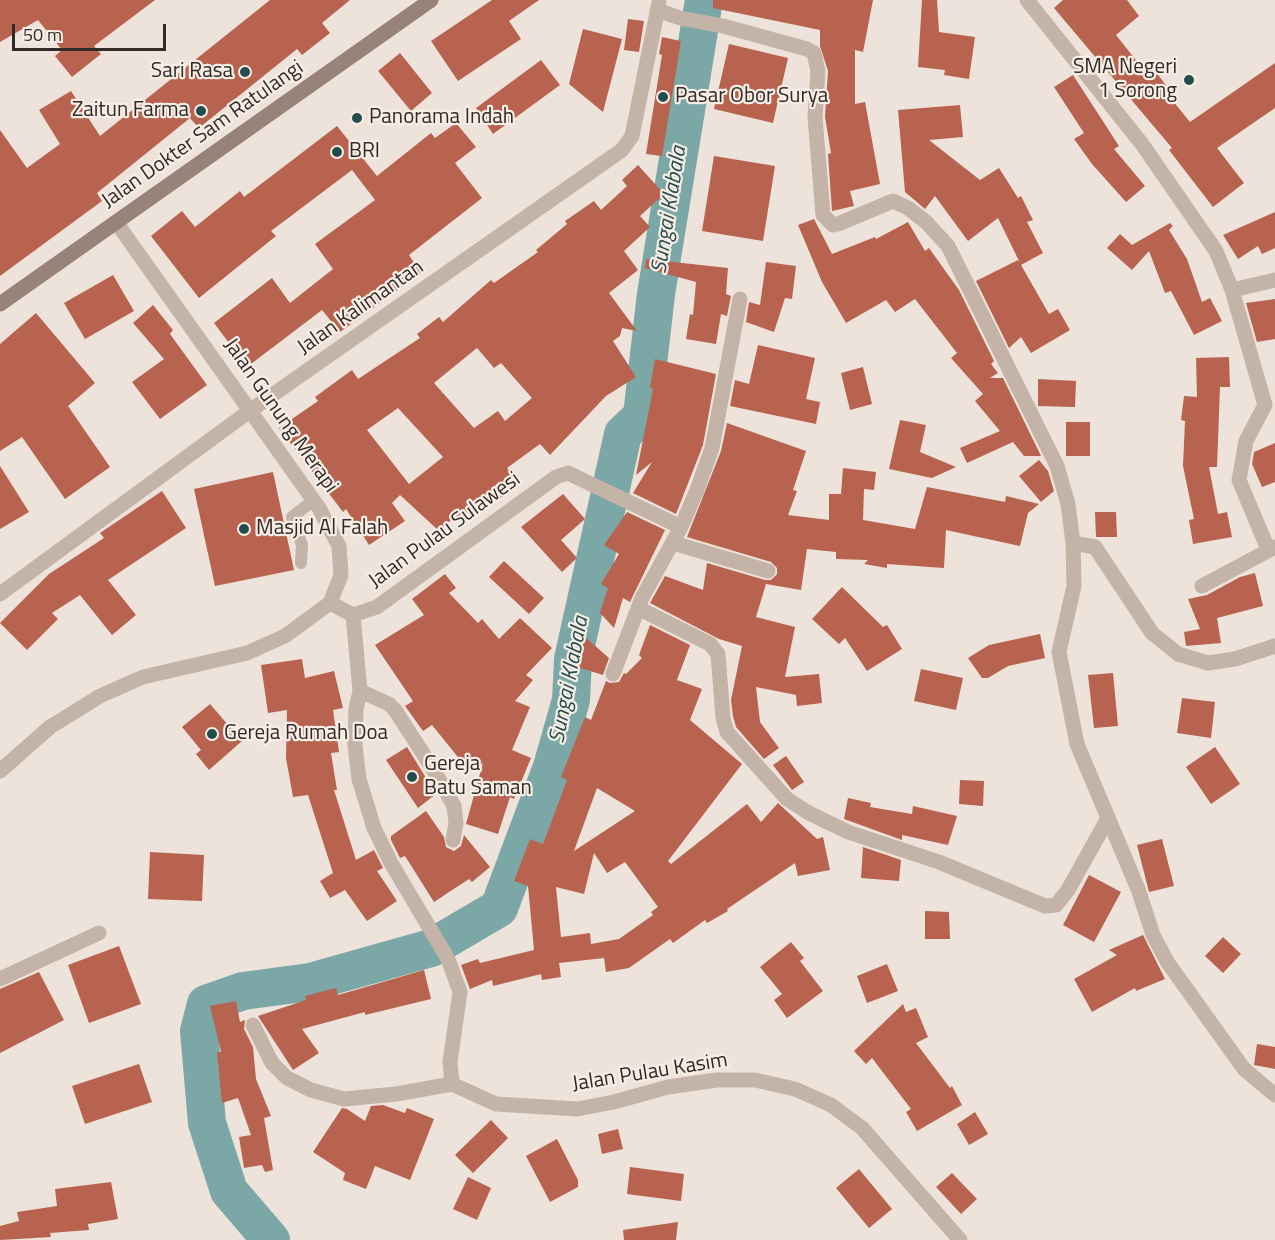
<!DOCTYPE html>
<style>
body{margin:0}
#map{position:relative;width:1275px;height:1240px;overflow:hidden;background:#eee3da;font-family:"Titillium Web",sans-serif}
canvas{display:block}
.scale{position:absolute;left:12px;top:24px;width:154px;height:27px;box-sizing:border-box;border:3px solid #322a27;border-top:0;padding-left:8px;font-size:18px;line-height:21px;white-space:nowrap;color:#322a27;-webkit-text-stroke:4px #f6eee5;paint-order:stroke}
</style>
<div id="map">
<canvas width="1275" height="1240"></canvas>
<div class="scale">50 m</div>
</div>
<script>
const context = document.querySelector('canvas').getContext('2d');
context.lineJoin = 'round';
const toPath = rows => new Path2D(rows.map(r => 'M' + r).join(''));
function stroke(path, color, width, dash) { context.strokeStyle = color; context.lineWidth = width; context.lineCap = dash ? 'butt' : 'round'; context.setLineDash(dash || []); context.stroke(path); }
function fill(path, color) { context.fillStyle = color; context.fill(path, 'evenodd'); }
function write(font, color, halo, rows, align = 'center') {
  context.font = font + ' "Titillium Web",sans-serif'; context.lineWidth = 4.5; context.setLineDash([]); context.textBaseline = 'middle'; context.strokeStyle = halo; context.fillStyle = color; for (const [text, x, y, turn = 0] of rows) {
    context.save(); context.translate(x, y); context.rotate((+turn || 0) * Math.PI / 180); context.textAlign = isNaN(turn) ? turn : align; if (halo) context.strokeText(text, 0, 0); context.fillText(text, 0, 0); context.restore();
  }
}
const river = toPath([
 [271,1240,229,1191,207,1123,199,1031,206,1004,243,991,310,982,431,948,499,908,552,767,571,700,573,659,623,434,642,416,656,294,704,0]
]);
const building = toPath([
 [0,0,155,0,94,46,101,54,72,77,55,56,62,50,38,20,0,42],
 [270,0,350,0,322,23,330,33,302,55,297,49,199,128,190,118,97,193,102,201,0,276,0,130,27,168,60,144,39,110,71,91,100,136],
 [492,0,539,0,509,21,521,39,458,81,431,41],
 [713,0,873,0,863,52,855,50,855,104,865,102,880,184,850,191,854,206,832,211,828,154,831,153,825,117,828,71,820,46,820,30,713,8],
 [922,0,937,0,939,32,975,37,969,79,944,75,945,70,918,67],
 [1063,0,1127,0,1139,16,1116,35,1143,69,1150,64,1171,92,1168,95,1190,122,1275,63,1275,108,1217,148,1244,183,1213,207,1169,150,1172,148,1054,8],
 [628,19,644,21,639,52,624,50],
 [583,29,622,39,603,112,569,84],
 [662,37,681,41,662,156,646,154,662,55,659,54],
 [729,44,788,58,773,123,714,109],
 [400,53,432,93,411,111,378,71],
 [541,60,560,85,493,134,476,108],
 [1073,75,1119,146,1114,149,1145,186,1126,202,1092,164,1074,139,1084,133,1054,87],
 [960,105,963,137,929,140,980,180,999,168,1018,198,1021,196,1033,220,1027,222,1043,253,1021,265,1049,314,1058,309,1070,330,1031,353,1021,337,1009,348,976,281,1018,260,1020,263,998,218,968,241,935,196,925,209,905,192,898,110],
 [456,123,476,147,455,163,482,198,409,255,421,273,340,332,322,310,247,367,214,323,272,278,290,303,333,269,315,244,375,200,352,170,271,231,276,236,199,298,151,236,182,211,195,227,240,191,244,197,337,126,377,176,431,133,435,138],
 [714,156,775,166,763,241,702,231],
 [638,165,664,194,640,216,650,227,624,251,638,270,609,293,637,331,622,328,620,336,613,341,636,377,606,396,550,455,540,444,507,468,519,485,489,506,484,500,456,522,453,519,438,530,400,495,392,503,405,521,369,545,346,509,343,512,279,428,318,401,315,397,352,370,358,379,420,338,417,334,439,317,443,322,491,280,494,283,538,252,536,250,567,224,565,221,594,201,601,210,627,186,622,180],
 [477,348,494,368,501,363,532,398,505,421,498,411,474,428,434,383],
 [398,408,443,457,409,484,367,430],
 [1275,212,1275,248,1262,254,1258,246,1238,259,1223,235],
 [814,219,832,254,875,237,876,239,908,222,925,251,929,248,959,290,994,361,991,364,998,373,990,378,1003,378,1041,456,1024,456,1013,442,967,463,960,448,1000,431,975,401,983,394,951,358,957,353,915,299,895,312,886,300,846,323,822,282,798,225],
 [1170,223,1173,226,1169,230,1187,259,1202,302,1210,298,1222,321,1194,335,1171,291,1165,293,1149,251,1132,270,1107,248,1120,234,1132,245],
 [646,259,728,268,726,294,731,296,727,316,721,314,716,344,686,339,690,314,693,315,696,282,645,268],
 [766,262,796,266,792,299,785,298,774,332,746,322,749,302,760,305],
 [113,275,134,311,85,339,64,303],
 [1275,299,1275,339,1257,342,1246,303],
 [153,305,173,330,170,334,207,385,160,419,132,382,164,359,133,323],
 [36,313,95,383,68,406,110,467,65,499,22,437,0,451,0,344],
 [758,345,815,358,806,399,820,402,816,424,730,406,735,380,749,384],
 [1229,357,1230,387,1220,387,1217,467,1209,467,1218,514,1227,512,1232,537,1193,544,1189,520,1194,519,1183,466,1185,421,1181,420,1184,396,1197,397,1196,358],
 [655,359,716,374,703,445,676,514,633,493,652,462,636,475,653,389,650,388],
 [863,367,872,404,850,410,841,373],
 [1038,379,1076,381,1075,407,1038,406],
 [900,420,926,425,920,452,956,467,932,478,889,469],
 [1066,422,1090,422,1090,456,1066,456],
 [727,423,806,451,793,490,797,491,788,515,829,520,829,494,841,494,843,468,876,472,874,490,864,489,863,520,915,529,927,487,1005,502,1006,496,1039,504,1028,513,1020,546,946,530,944,568,887,564,887,568,864,564,868,560,836,559,836,552,807,549,801,590,766,584,756,617,795,627,785,677,819,674,822,703,797,706,796,695,756,687,760,722,779,748,764,759,736,727,733,716,731,700,742,646,719,639,650,603,665,576,703,590,707,563,765,580,771,580,777,574,777,568,771,562,687,537,721,451],
 [1275,443,1275,482,1262,487,1252,464,1254,452],
 [1039,460,1048,471,1054,491,1041,502,1019,476],
 [0,466,29,512,0,529],
 [273,472,294,570,215,586,194,489],
 [162,491,186,528,108,580,136,615,112,635,80,595,52,613,58,619,27,650,0,623,49,574,104,538,100,533],
 [563,494,585,519,561,540,577,558,562,572,521,527],
 [627,512,665,530,630,602,623,598,614,628,600,613,608,588,601,584,619,554,604,545],
 [1095,512,1116,512,1117,537,1096,537],
 [504,561,544,598,529,614,489,577],
 [1255,573,1263,606,1217,618,1221,643,1186,646,1184,632,1200,629,1188,599,1207,595,1240,577],
 [445,574,456,588,449,593,478,623,482,619,499,639,520,618,552,648,526,675,533,680,515,701,530,707,512,750,531,758,514,799,510,797,498,834,466,824,483,763,470,772,432,725,423,731,405,706,413,701,375,645,424,615,412,599],
 [842,587,883,627,887,625,902,649,867,671,845,638,839,644,812,619],
 [650,625,690,645,677,680,702,689,690,720,742,764,668,861,671,864,747,804,761,822,778,803,817,839,823,837,830,870,798,876,795,863,727,909,728,911,707,923,705,920,673,943,670,939,629,968,606,972,604,958,559,963,561,977,542,980,541,974,493,986,492,980,470,989,461,965,478,959,480,963,534,950,528,886,514,881,530,839,543,844,567,780,561,777,585,717,591,720,606,681,610,683,619,682,624,673,626,674,642,658,639,655],
 [597,788,635,811,574,851],
 [594,853,607,873,625,862,658,907,651,912,653,915,619,939,591,944,590,933,561,937,556,887,584,894],
 [1040,634,1045,658,1008,666,988,678,982,678,968,658,989,645],
 [585,637,609,658,603,675,577,667],
 [302,659,305,678,334,671,343,708,333,710,339,752,331,753,337,790,334,790,356,860,374,850,383,868,377,871,397,901,367,921,345,890,330,898,320,881,333,873,308,795,293,797,286,758,287,710,268,713,261,665],
 [921,669,963,678,956,710,914,701],
 [1113,673,1118,726,1094,728,1088,675],
 [1182,698,1215,702,1211,738,1177,733],
 [210,704,242,741,209,770,196,754,201,750,182,727],
 [407,747,436,794,418,808,386,760],
 [1215,747,1240,784,1211,804,1186,767],
 [786,756,804,782,792,790,773,765],
 [960,780,984,781,983,806,959,804],
 [848,798,871,803,870,807,912,814,913,806,957,816,948,845,902,835,902,840,844,819],
 [426,811,444,837,446,847,454,851,461,846,464,835,490,867,472,882,469,879,434,902,405,856,400,858,391,840,391,836],
 [1162,839,1174,886,1149,892,1137,845],
 [863,847,901,860,899,881,861,878],
 [150,852,204,855,202,901,148,899],
 [1089,875,1121,892,1094,942,1063,925],
 [925,911,949,912,950,939,925,939],
 [1143,935,1165,979,1136,991,1135,988,1092,1012,1074,979,1117,955,1109,950],
 [1223,937,1241,954,1223,973,1205,956],
 [791,942,804,958,800,961,823,991,787,1018,774,1000,782,994,760,967],
 [119,946,141,1004,89,1023,68,965],
 [887,964,898,991,867,1003,857,976],
 [424,970,431,999,365,1015,365,1012,302,1029,319,1053,293,1070,258,1016,306,1000,305,996,336,988,338,995],
 [39,972,64,1020,0,1053,0,989],
 [236,1001,240,1022,245,1020,244,1029,253,1047,256,1079,271,1116,264,1118,273,1170,265,1172,262,1165,244,1168,239,1137,251,1135,238,1098,222,1103,217,1052,221,1052,210,1006],
 [903,1004,906,1012,916,1008,928,1037,916,1043,950,1088,952,1086,962,1105,917,1131,906,1112,911,1109,872,1058,866,1064,854,1051],
 [1257,1044,1275,1047,1275,1069,1254,1065],
 [139,1064,152,1102,85,1124,72,1086],
 [383,1105,405,1113,407,1108,434,1119,410,1180,375,1166,366,1189,343,1180,345,1173,313,1152,342,1108,347,1109,365,1121,371,1106],
 [975,1112,988,1134,969,1145,957,1124],
 [491,1120,508,1138,473,1173,455,1155],
 [618,1129,623,1149,602,1154,598,1134],
 [557,1139,578,1180,578,1187,550,1202,526,1156],
 [630,1167,684,1174,681,1201,627,1194],
 [859,1169,892,1209,869,1228,836,1188],
 [952,1173,977,1199,961,1214,936,1187],
 [468,1177,491,1188,477,1220,453,1209],
 [111,1182,118,1219,88,1224,89,1230,50,1233,51,1237,0,1240,0,1226,19,1221,17,1212,57,1206,55,1189],
 [678,1222,676,1240,624,1240,623,1230]
]);
const lane = toPath([
 [301,563,302,545,292,517,314,500]
]);
const street = toPath([
 [1027,0,1142,144,1216,251,1232,290,1265,405,1246,441,1239,480,1268,549],
 [657,10,680,18,723,26,807,49,814,53,818,71,815,117,823,215,833,225,838,224,893,201,908,208,926,222,948,246,1057,466,1068,504,1073,543,1074,586,1059,652,1077,744,1138,889,1153,935,1168,963,1244,1069,1275,1095],
 [1232,290,1275,280],
 [681,527,697,490,712,448,740,299],
 [673,543,768,571],
 [1073,543,1095,547,1152,633,1178,654,1208,663,1235,659,1275,646],
 [1202,586,1275,547],
 [0,594,251,410,622,150,632,136,659,3],
 [330,603,353,615,377,607,556,477,568,473,681,527,642,598,613,674],
 [638,608,710,644,718,654,723,718,727,732,787,799,809,813,848,832,939,862,1045,906,1056,905,1068,890,1107,820],
 [353,615,360,691,356,709,355,746,359,779,374,828,391,863,448,959,460,992,450,1062,452,1084,496,1104,577,1109,614,1102,668,1087,717,1080,755,1080,795,1089,831,1105,862,1128,960,1240],
 [360,691,389,704,395,710,433,769,454,806,456,823,453,840],
 [0,771,50,727,100,696,143,677,247,653,285,636,330,603,341,575,339,546,319,508,116,222],
 [0,979,99,933],
 [253,1025,272,1063,287,1078,311,1090,344,1099,396,1094,452,1084]
]);
const secondary = toPath([
 [0,304,431,0]
]);
const markers = [
 [245,72,6,"#224d4e"],
 [1189,80,6,"#224d4e"],
 [663,97,6,"#224d4e"],
 [201,111,6,"#224d4e"],
 [357,118,6,"#224d4e"],
 [337,152,6,"#224d4e"],
 [244,529,6,"#224d4e"],
 [212,734,6,"#224d4e"],
 [412,777,6,"#224d4e"]
];
const poiNames = [
 ["SMA Negeri",1177,68,"right"],
 ["1 Sorong",1177,92,"right"],
 ["Sari Rasa",233,72,"right"],
 ["Pasar Obor Surya",675,97],
 ["Zaitun Farma",189,111,"right"],
 ["Panorama Indah",369,118],
 ["BRI",349,152],
 ["Masjid Al Falah",256,529],
 ["Gereja Rumah Doa",224,734],
 ["Gereja",424,765],
 ["Batu Saman",424,789]
];
const streetNames = [
 ["Jalan Dokter Sam Ratulangi",203,135,-35],
 ["Jalan Kalimantan",361,308,-35],
 ["Jalan Gunung Merapi",280,416,55],
 ["Jalan Pulau Sulawesi",445,531,-36],
 ["Jalan Pulau Kasim",650,1073,-9]
];
const waterNames = [
 ["Sungai Klabala",670,210,-81],
 ["Sungai Klabala",570,680,-79]
];
stroke(river, '#7ca7a7', 38);
fill(building, '#b7634f');
stroke(lane, '#c4b3a7', 12);
stroke(street, '#c4b3a7', 15);
stroke(secondary, '#978379', 15);
for (const [x, y, r, color] of markers) { const dot = new Path2D(); dot.arc(x, y, r, 0, 2 * Math.PI); context.fillStyle = color; context.fill(dot); stroke(dot, '#f6eee5', 2); }
write('21px', '#322a27', '#f6eee5', poiNames, 'left');
write('21px', '#322a27', '#f6eee5', streetNames);
write('italic 22px', '#224d4e', '#f6eee5', waterNames);
</script>
